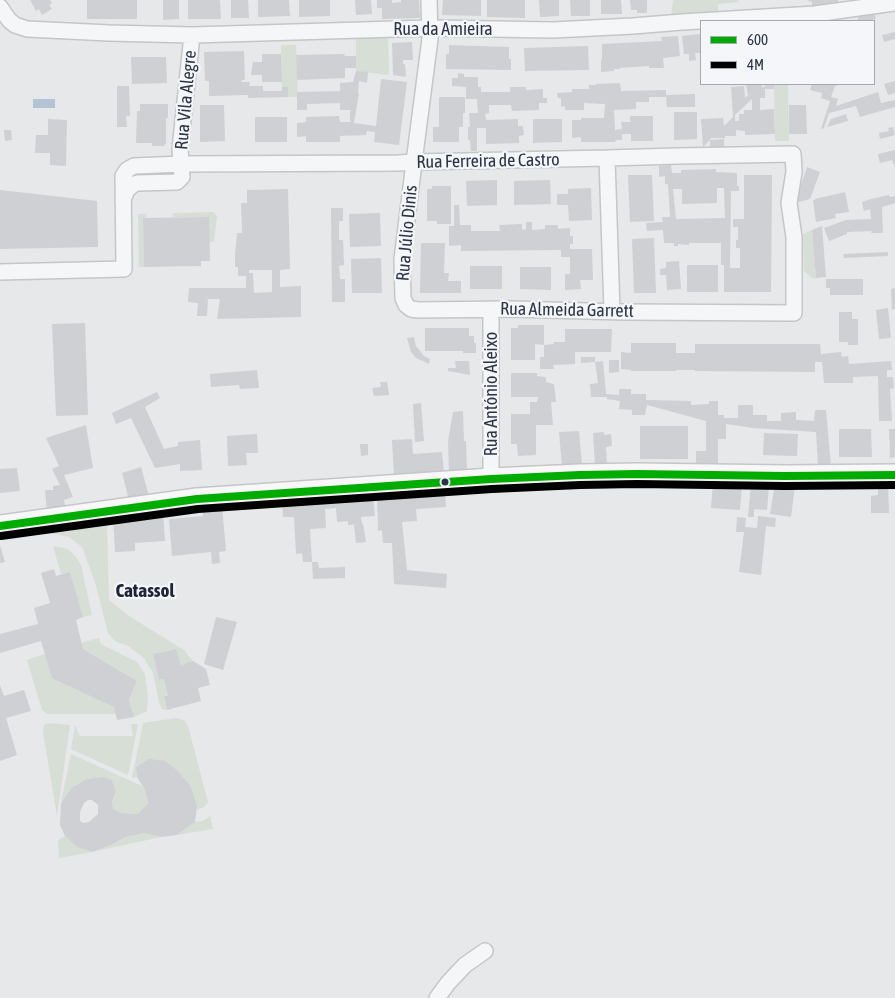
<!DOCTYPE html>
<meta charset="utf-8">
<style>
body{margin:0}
#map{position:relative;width:895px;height:998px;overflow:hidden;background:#e6e8ea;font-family:"Asap Condensed",sans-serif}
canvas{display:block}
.legend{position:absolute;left:700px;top:20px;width:175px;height:65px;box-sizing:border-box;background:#f4f6f9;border:1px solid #a4a8b1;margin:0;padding:6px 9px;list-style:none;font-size:15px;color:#2b3445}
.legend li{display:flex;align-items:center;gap:10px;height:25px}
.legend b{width:25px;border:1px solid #a4a8b1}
</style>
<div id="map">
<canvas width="895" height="998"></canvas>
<ul class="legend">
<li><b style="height:6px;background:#00ac00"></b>600</li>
<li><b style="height:6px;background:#000"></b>4M</li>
</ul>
</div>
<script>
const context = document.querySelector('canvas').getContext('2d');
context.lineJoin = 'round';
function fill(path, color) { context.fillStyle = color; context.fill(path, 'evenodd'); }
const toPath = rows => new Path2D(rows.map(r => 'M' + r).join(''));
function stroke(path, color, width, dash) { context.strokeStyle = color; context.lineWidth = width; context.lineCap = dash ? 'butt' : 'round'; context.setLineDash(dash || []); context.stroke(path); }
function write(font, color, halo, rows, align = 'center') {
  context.font = font + ' "Asap Condensed",sans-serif'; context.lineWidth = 4.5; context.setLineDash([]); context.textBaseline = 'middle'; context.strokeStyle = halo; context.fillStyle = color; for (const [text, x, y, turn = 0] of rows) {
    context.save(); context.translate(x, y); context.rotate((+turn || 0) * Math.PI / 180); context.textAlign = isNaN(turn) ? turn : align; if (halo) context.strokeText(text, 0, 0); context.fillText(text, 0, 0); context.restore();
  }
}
const green = toPath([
 [673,0,738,0,738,2,718,4,718,14,671,17],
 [388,37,389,75,356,71,356,38],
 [281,45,296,45,298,97,282,97],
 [774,84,788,84,789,141,775,141],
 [213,212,216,215,217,217,214,240,213,242,209,242,209,217,173,217,173,213],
 [138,214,146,214,146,218,143,218,144,267,139,267],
 [812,230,816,278,812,278,804,271,803,234],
 [107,526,109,600,129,616,184,650,193,661,181,665,175,649,153,654,159,680,164,679,168,696,164,696,167,710,162,709,159,702,153,673,144,658,128,646,115,641,108,633,95,582,82,547,69,537,50,533],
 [53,546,68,549,76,557,81,565,92,615,83,617,70,572,61,574],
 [99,638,101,644,137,662,145,674,148,698,147,711,134,717,129,700,137,681,83,649,81,643],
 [45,654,114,707,116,714,47,714,42,710,27,660],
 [177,718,185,721,188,726,208,802,204,807,196,810,190,785,177,770,165,761,136,767,137,777,132,778,143,723],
 [49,723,70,725,57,816,43,732,44,725],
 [131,724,138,724,128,775,71,749,75,725,80,736,133,736],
 [71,754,142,786,145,790,148,803,138,814,121,813,113,809,112,801,116,792,112,780,103,777,86,779,71,788,61,802],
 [210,816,213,829,177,835,195,822,203,821],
 [144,833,161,837,92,852,59,858,58,840,65,836,77,847,92,852,111,845,126,837]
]);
const water = toPath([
 [33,99,55,99,55,108,33,108]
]);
const building = toPath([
 [30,0,50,0,52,3,49,5,52,9,42,15,39,9,36,11],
 [87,0,137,0,137,19,87,19],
 [163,0,179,0,179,19,163,20],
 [188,0,220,0,221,19,188,19],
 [231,0,248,0,249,18,231,18],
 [258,0,289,0,290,16,258,17],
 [299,0,330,0,330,16,299,17],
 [355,0,371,0,372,14,356,15],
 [377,0,392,0,392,3,401,2,401,0,419,0,420,18,382,19,382,8,377,8],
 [443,0,481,0,481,16,442,15],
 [487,0,525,0,525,18,487,17],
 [539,0,559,0,559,16,540,17],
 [570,0,590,0,590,16,571,16],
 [601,0,621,0,622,14,601,14],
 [630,0,647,0,647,13,637,13,637,10,631,10],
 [807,0,838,0,838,4,812,7,812,2],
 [874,12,876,19,867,21,857,21,859,15],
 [895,32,895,39,884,42,882,35],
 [701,34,701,53,695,53,696,60,689,61,689,54,684,54,682,36],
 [678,36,680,56,663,58,664,68,649,68,649,66,620,68,620,69,614,69,614,71,601,72,601,60,602,59,602,44,662,41,661,37],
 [412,42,413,60,403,60,403,64,405,64,406,77,393,75,392,43],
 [449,45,509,47,509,59,511,59,511,70,446,69,446,54,449,54],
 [588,46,589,70,525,71,524,48],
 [244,51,245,80,242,80,242,82,250,82,249,86,263,86,263,91,282,91,282,87,288,87,288,97,248,98,248,95,209,96,209,81,205,81,204,52],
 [262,54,281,54,282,82,262,82,262,75,251,75,253,62,262,62],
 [345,54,344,56,356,56,356,68,345,68,345,78,297,80,296,55],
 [131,57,166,57,167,83,132,84],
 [356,71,368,72,367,83,359,81,358,93,359,93,354,123,376,126,381,79,407,82,399,145,374,142,375,132,367,131,366,135,340,136,340,142,306,142,306,136,297,137,297,123,306,122,306,117,339,116,340,122,350,122,350,110,340,110,340,103,307,104,307,110,297,110,297,92,340,91,340,83,353,82],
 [458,73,464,74,464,77,478,77,478,87,481,87,481,92,510,92,510,87,526,87,526,90,543,89,543,98,547,98,547,103,539,103,539,110,512,111,511,105,489,105,489,113,485,114,486,120,518,119,518,126,523,126,524,135,519,136,519,143,486,144,486,128,477,128,477,151,471,151,470,140,468,140,468,127,470,127,469,113,478,113,477,99,466,99,466,87,452,86,452,78,458,78],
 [895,81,895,93,888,95,884,84],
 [620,83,621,91,666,90,666,95,695,94,695,107,667,107,666,97,649,97,649,102,636,102,636,109,614,110,615,130,622,129,621,122,630,122,630,116,653,116,653,141,631,141,631,134,622,134,622,140,616,140,615,142,581,142,581,137,572,138,572,120,581,120,581,118,604,118,605,104,584,103,584,110,565,110,565,106,561,107,561,98,558,98,557,93,572,92,572,89,589,89,589,85,596,85,596,84],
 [746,84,762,84,762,88,767,84,774,84,774,89,765,89,765,98,760,98,760,110,774,109,775,134,745,135,745,131,736,130,736,136,725,136,725,138,711,138,710,140,724,139,724,147,710,147,710,140,703,147,701,119,723,118,724,126,733,117,731,87,744,86,745,98,748,95],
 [752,99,752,110,744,110,744,114,739,114,739,121,735,121,735,115],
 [812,84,841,84,835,86,831,97,838,99,836,106,878,92,881,103,895,100,895,107,860,117,856,106,829,113,824,128,821,129,830,101,821,98,822,93,810,90],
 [117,86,129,86,130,116,126,116,127,127,117,127],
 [439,97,465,97,465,113,463,113,463,127,459,127,459,142,433,142,433,127,439,127],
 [140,104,168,104,168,118,166,118,166,143,164,146,152,146,152,143,136,143,137,111,140,111],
 [200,105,224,105,225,141,200,142],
 [789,105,806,105,807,134,789,134],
 [674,112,697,112,697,139,674,140],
 [846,114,848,121,827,127,831,119],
 [255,117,287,117,287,142,255,142],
 [48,119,67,120,66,166,50,165,50,153,35,153,36,135,48,135],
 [533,119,562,119,562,142,533,143],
 [893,127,895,135,880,139,879,133,889,131,888,128],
 [4,130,11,130,12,140,5,141],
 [895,150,895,168,892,160,880,163,878,154],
 [671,165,672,173,681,173,681,170,716,169,716,172,737,173,737,186,739,186,739,191,731,191,730,268,740,268,740,248,736,248,736,240,738,240,738,227,733,227,733,219,744,219,744,175,772,175,771,292,724,292,724,265,721,265,721,243,689,243,689,245,678,244,678,246,674,246,674,243,664,243,663,230,647,231,646,223,663,222,662,217,670,217,668,184,665,184,665,176,659,177,659,166],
 [717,188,724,188,725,218,676,219,673,189,682,189,682,204,717,203],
 [807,167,820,172,810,199,795,203],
 [628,175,652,175,654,221,630,222],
 [497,180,497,205,467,206,466,181],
 [550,180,551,204,514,205,514,181],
 [432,186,451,186,451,224,437,224,437,221,427,221,427,189,432,189],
 [591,188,592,220,569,221,568,205,557,205,557,194,568,194,568,189],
 [288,189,290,269,280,270,280,287,301,286,301,317,217,319,220,299,208,299,207,316,197,316,198,303,188,302,189,288,246,288,246,276,238,276,238,267,235,267,235,255,237,233,242,233,241,203,247,203,247,190],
 [249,270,272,270,272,292,254,293,253,273,249,273],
 [0,190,97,201,98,247,0,249],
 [845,192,849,212,835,214,836,218,816,222,813,200,815,200,815,199],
 [889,195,890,197,895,196,895,203,882,207,883,233,871,233,872,231,847,232,847,234,829,241,824,228,846,220,871,219,870,209,864,211,862,202,871,199],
 [454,205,459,205,460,225,471,225,471,231,500,231,499,225,522,224,522,230,526,229,526,222,532,222,532,230,545,229,545,225,558,225,558,229,570,228,570,236,573,236,573,244,570,244,570,249,592,249,593,280,580,280,581,289,565,290,565,274,570,274,570,257,561,257,561,250,461,251,461,245,449,246,449,226,454,226],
 [331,208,343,208,343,221,339,221,339,240,343,240,344,265,339,266,340,279,345,279,345,302,332,302],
 [380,213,381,246,350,247,349,214],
 [209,217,210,261,201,261,201,266,144,267,143,218],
 [822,226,826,277,816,278,812,230],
 [654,238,656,293,634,293,632,239],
 [421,243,445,243,444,273,449,273,448,281,461,281,461,293,420,293],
 [888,252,888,256,844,258,843,254],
 [381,258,382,293,352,293,351,259],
 [679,261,681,289,667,290,666,275,660,275,660,269,666,268,666,262],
 [687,265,718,265,718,292,687,292],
 [470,266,502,266,502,289,470,289],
 [520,267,551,267,551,290,520,289],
 [826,279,863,279,863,295,830,295,830,288,826,288],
 [895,288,895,309,892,310,891,289],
 [888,308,891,338,879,339,876,310],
 [839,312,852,312,852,319,858,319,858,345,848,345,848,342,839,342],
 [85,323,88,415,56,416,52,324],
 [518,325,544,325,544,345,535,344,535,360,511,360,511,328,518,328],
 [425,328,469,328,469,336,474,336,474,343,476,343,476,353,463,353,463,351,425,351],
 [565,329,612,329,611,352,575,352,575,364,553,365,554,369,540,369,540,357,544,357,544,345,554,344,554,342,565,342],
 [414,337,416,347,417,347,424,356,430,359,429,364,416,358,411,352,407,338],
 [631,343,676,343,676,353,695,353,695,344,820,344,821,354,841,352,842,357,848,356,849,364,891,361,892,370,887,370,887,377,893,377,894,388,890,389,892,421,879,421,878,376,853,377,853,383,824,383,822,362,815,362,815,372,695,371,695,370,676,370,676,371,631,371,631,370,621,369,621,352,631,353],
 [581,357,595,357,595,362,581,363],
 [609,360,619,360,619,372,609,373],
 [455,361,469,361,470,375,448,371,448,368,456,368],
 [603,361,606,394,619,395,619,389,631,389,631,394,646,394,646,400,691,401,691,405,709,404,709,401,718,401,718,415,724,415,724,418,738,418,738,405,753,405,753,415,767,415,767,421,781,421,781,413,796,412,796,420,814,421,815,410,826,410,831,466,818,466,816,432,753,428,726,424,726,439,718,439,718,464,696,464,696,451,706,451,706,421,647,405,645,415,632,415,632,410,619,409,620,401,607,399,607,397,591,397,590,384,598,383,595,362],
 [257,370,259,388,240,389,239,385,211,387,210,374],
 [511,373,537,373,537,376,546,377,546,382,554,384,556,402,551,402,553,425,536,425,536,455,518,456,517,444,511,444,511,414,530,414,530,402,537,402,538,397,511,397],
 [380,382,387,382,389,395,374,396,372,388,381,387],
 [157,392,160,398,145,407,164,449,178,446,178,442,200,440,202,470,180,471,180,464,155,468,131,418,116,424,112,413],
 [421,403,424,441,415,442,413,404],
 [463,411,464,441,466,441,467,471,449,472,448,441,453,412],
 [86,425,93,468,64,475,73,497,64,500,66,509,47,512,45,490,53,490,53,486,60,485,52,469,59,466,46,438],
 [640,426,688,426,688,459,640,459],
 [839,429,871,429,872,457,839,457],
 [889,429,895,429,895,457,890,458],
 [579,431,582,465,562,467,559,432],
 [604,432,604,435,611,434,612,446,606,447,607,464,595,465,593,433],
 [764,433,798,434,797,456,763,455],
 [257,434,258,453,246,453,247,465,228,466,227,436],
 [412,439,413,454,442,452,444,473,394,476,392,440],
 [360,444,368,444,368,455,361,456],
 [141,467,149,496,129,500,122,473],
 [17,468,20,491,0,493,0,469],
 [713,483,742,486,740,510,711,508],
 [775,483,795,486,791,517,770,514],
 [751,484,769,486,767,510,754,509,754,517,748,517],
 [888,486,889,513,871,513,871,496,878,495,878,487],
 [445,492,446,507,416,509,417,521,402,522,407,570,447,574,446,588,394,584,392,543,383,543,382,530,378,531,377,497],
 [373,496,375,516,361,517,362,524,348,525,348,521,337,522,336,508,325,509,326,528,310,529,312,562,303,562,302,553,296,554,294,517,283,517,282,502],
 [222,506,226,551,219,552,220,563,212,564,211,552,172,556,169,519,203,516,202,508],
 [163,513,165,541,135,543,135,551,115,552,113,517],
 [758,516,776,518,775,527,766,526,761,575,739,572,744,532,736,532,737,517,746,518,745,527,757,528],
 [361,524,363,524,366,542,356,543,354,525],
 [0,545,5,562,0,563],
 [312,562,318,562,319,568,345,567,345,578,313,579],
 [54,569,56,576,70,572,83,617,76,620,83,649,137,681,129,700,134,717,117,720,114,707,52,678,41,641,0,653,0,634,38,624,34,608,50,603,41,573],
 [216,617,237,622,223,670,204,664],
 [176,649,181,665,193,661,206,669,210,685,198,688,201,701,167,710,164,696,168,696,164,679,159,680,153,654],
 [0,685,4,696,24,690,31,711,6,718,17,755,0,761],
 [149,759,165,761,177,770,190,785,197,806,195,822,177,835,161,837,144,833,126,837,111,845,92,852,77,847,65,836,60,825,61,803,71,788,86,779,103,777,112,780,116,792,112,801,113,809,121,813,138,814,148,803,145,790,137,777,136,767],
 [88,800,92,800,98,805,98,814,89,822,83,823,80,821,80,812,84,803]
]);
const street = toPath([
 [0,7,9,20,15,25,27,29,109,33,192,35,430,28,553,30,633,26,682,22,815,14,895,3],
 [607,158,612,311],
 [123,200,127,190,134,184,138,183,177,182,182,177,180,149,192,35],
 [0,272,124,269,123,176,127,170,134,166,182,164,398,163,414,162,607,158,678,156,793,154,794,172,789,203,794,237,794,313,624,312,511,309,418,310,411,309,406,305,403,298,402,259,412,179,414,162,430,39,429,0],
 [491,309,491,479],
 [437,998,448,983,465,965,485,951]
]);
const secondary = toPath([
 [0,526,197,499,491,479,580,475,637,474,785,476,895,475]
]);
const bus1 = toPath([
 [0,526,197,499,491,479,580,475,637,474,785,476,895,475]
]);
const bus2 = toPath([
 [1,536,198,509,492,489,580,485,637,484,785,486,895,485]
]);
const markers = [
 [445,482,4.5,"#2b3445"]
];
const streetNames = [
 ["Rua da Amieira",443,29],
 ["Rua Vila Alegre",186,100,-85],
 ["Rua Ferreira de Castro",488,161,-1],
 ["Rua Júlio Dinis",407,233,-85],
 ["Rua Almeida Garrett",567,310,1],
 ["Rua António Aleixo",491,394,-90]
];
const neighbourhoodNames = [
 ["Catassol",145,591]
];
fill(green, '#d6ded6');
fill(water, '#b4c4d5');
fill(building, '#ced0d3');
stroke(street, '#c4c6c8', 18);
stroke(secondary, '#c4c6c8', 24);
stroke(street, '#f5f6f7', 15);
stroke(secondary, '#f8f8f8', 21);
stroke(bus1, '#00ac00', 8);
stroke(bus2, '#000', 8);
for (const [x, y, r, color] of markers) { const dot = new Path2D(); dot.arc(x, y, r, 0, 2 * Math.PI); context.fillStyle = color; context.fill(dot); stroke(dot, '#f4f6f9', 2); }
write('18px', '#2b3445', '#f4f6f9', streetNames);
write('bold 19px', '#1d2536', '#f4f6f9', neighbourhoodNames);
</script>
